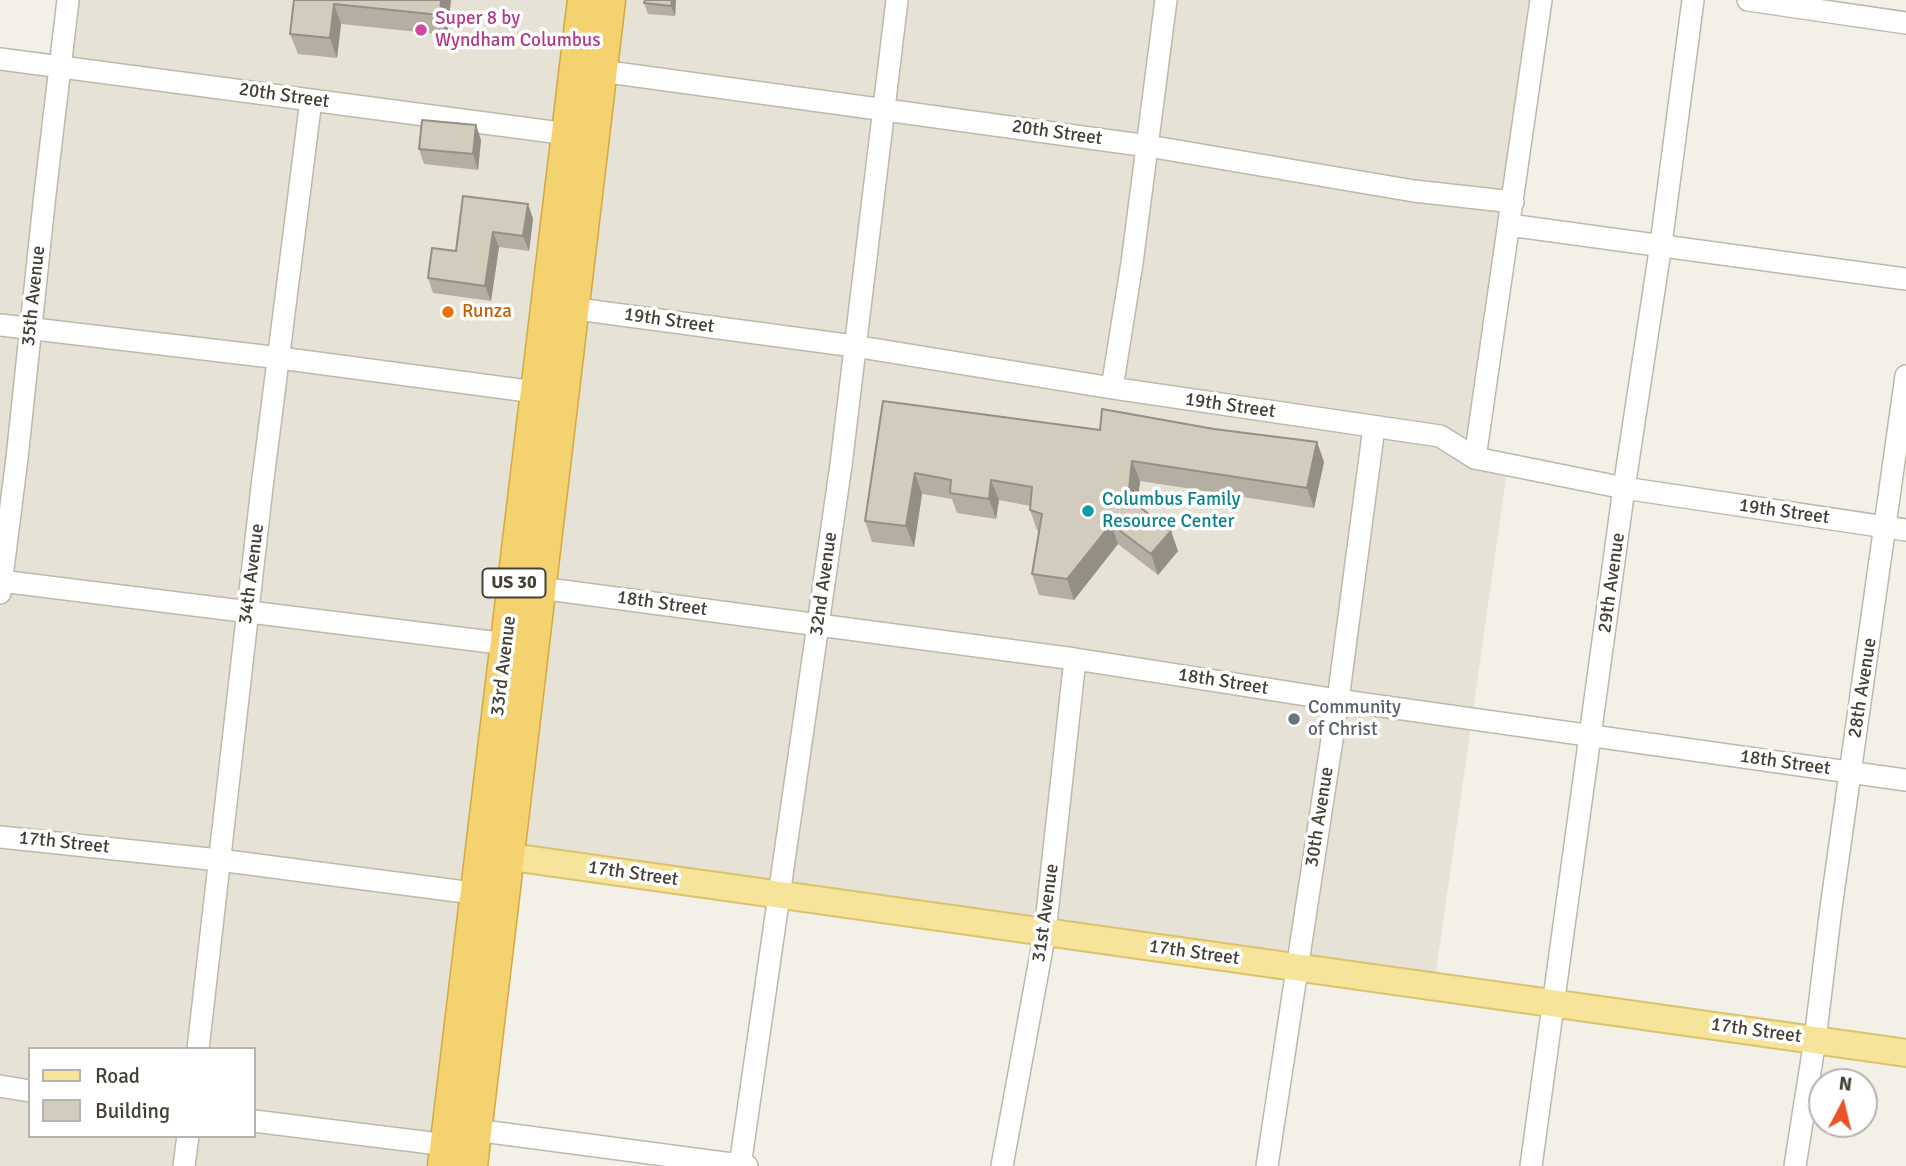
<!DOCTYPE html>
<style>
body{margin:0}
#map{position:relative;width:1906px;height:1166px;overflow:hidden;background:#f2f0e7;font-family:Signika,sans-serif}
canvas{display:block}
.legend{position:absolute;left:28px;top:1047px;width:228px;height:91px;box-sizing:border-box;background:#fff;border:2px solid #b5b3af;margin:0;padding:9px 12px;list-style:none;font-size:21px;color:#454036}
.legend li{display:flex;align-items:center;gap:14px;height:35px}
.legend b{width:35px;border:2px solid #b5b3af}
.north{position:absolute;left:1808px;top:1068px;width:70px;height:70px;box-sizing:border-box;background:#fff;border:2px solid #b5b3af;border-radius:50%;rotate:7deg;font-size:19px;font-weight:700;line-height:28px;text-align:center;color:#454036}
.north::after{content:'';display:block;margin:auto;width:24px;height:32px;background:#eb5225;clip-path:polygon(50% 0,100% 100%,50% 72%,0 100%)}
</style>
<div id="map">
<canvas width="1906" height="1166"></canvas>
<ul class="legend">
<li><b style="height:9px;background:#f7e49b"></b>Road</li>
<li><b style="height:19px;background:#d3ccbd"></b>Building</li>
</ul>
<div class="north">N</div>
</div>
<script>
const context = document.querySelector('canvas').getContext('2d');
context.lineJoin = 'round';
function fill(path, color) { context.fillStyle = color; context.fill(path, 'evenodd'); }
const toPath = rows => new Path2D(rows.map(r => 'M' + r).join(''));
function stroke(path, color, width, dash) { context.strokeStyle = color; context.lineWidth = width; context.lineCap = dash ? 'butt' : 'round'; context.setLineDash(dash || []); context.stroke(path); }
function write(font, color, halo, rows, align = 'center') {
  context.font = font + ' Signika,sans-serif'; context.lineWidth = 7; context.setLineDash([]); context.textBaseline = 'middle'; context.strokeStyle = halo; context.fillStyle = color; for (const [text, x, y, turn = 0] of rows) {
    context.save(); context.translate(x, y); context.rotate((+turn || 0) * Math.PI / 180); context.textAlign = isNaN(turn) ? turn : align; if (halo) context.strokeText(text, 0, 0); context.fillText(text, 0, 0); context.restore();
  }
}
const residential = toPath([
 [68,0,1541,0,1475,457,1508,464,1434,986,496,854,458,1166,0,1166,0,59,60,66],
 [30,1049,254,1049,254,1136,30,1136]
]);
const minor = toPath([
 [1748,0,1906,23],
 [0,59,568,134],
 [601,71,1148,146,1414,191,1513,202],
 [1509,225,1906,279],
 [562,307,854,346,1112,388,1440,436,1475,458,1624,488,1906,530],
 [0,325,280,358,550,394],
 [1112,388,1132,263,1166,0],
 [1475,458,1541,0],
 [0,581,507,644],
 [540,588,1075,659,1338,700,1906,780],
 [0,593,17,458,45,194,68,0],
 [0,837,219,860,488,895],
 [198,1049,262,487,311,100],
 [0,1086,30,1091],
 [254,1121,447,1145],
 [475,1130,747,1166],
 [184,1166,188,1136],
 [740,1166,841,465,897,0],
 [1002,1166,1045,932,1075,659],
 [1267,1166,1338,700,1374,427],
 [1531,1166,1624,488,1661,244,1693,0],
 [1795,1166,1815,1040,1831,908,1906,376]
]);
const major = toPath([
 [490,854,1906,1053]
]);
const highway = toPath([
 [444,1166,584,0],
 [471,1166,609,0]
]);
const wall = toPath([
 [294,0,451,0,447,35,341,24,337,58,298,54,290,34],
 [676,0,675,16,648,14,644,3],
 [476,125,481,140,478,170,424,164,419,149],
 [528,204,533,219,529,251,499,247,491,301,433,293,428,278,456,251],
 [883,401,1100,430,1214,429,1317,442,1324,462,1314,508,1140,481,1137,505,1178,551,1158,575,1118,544,1074,600,1039,595,1032,574,1039,531,1037,530,1030,510,1030,506,999,500,996,519,957,513,952,499,922,494,914,547,872,542,865,521]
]);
const shadedWall = toPath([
 [441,0,451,0,447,35,440,15],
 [672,0,676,0,675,16,671,6],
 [334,4,341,24,337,58,330,38],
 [476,125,481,140,478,170,473,154],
 [528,204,533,219,529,251,523,236],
 [493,232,499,247,491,301,485,286],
 [1317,442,1324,462,1314,508,1307,488],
 [1132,461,1140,481,1136,518,1128,498],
 [915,473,922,494,914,547,906,526],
 [991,480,999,500,996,519,989,499],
 [1111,524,1118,544,1074,600,1067,579],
 [1171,531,1178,551,1158,575,1151,554]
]);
const building = toPath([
 [294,0,441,0,440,15,334,4,330,38,290,34,294,0],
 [645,0,672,0,671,6,644,3,645,0],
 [422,120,476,125,473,154,419,149,422,120],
 [463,196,528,204,523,236,493,232,485,286,428,278,432,248,456,251,463,196],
 [883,401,1100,430,1102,409,1214,429,1317,442,1307,488,1132,461,1128,498,1171,531,1151,554,1111,524,1067,579,1032,574,1042,514,1030,510,1032,487,991,480,989,499,950,493,951,480,915,473,906,526,865,521,883,401]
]);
const markers = [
 [421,30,7,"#d1479c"],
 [448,312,7,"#e8710a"],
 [1088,511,7,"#0f9aa8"],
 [1294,719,7,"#6b7280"]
];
const shields = [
 [514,583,63]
];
const shieldNames = [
 ["US 30",514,583]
];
const hotelNames = [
 ["Super 8 by",435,19],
 ["Wyndham Columbus",435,41]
];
const streetNames = [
 ["20th Street",284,96,8],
 ["20th Street",1057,133,8],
 ["35th Avenue",34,296,-84],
 ["19th Street",669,321,8],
 ["19th Street",1230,406,8],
 ["19th Street",1784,512,8],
 ["34th Avenue",252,574,-83],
 ["29th Avenue",1612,583,-82],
 ["32nd Avenue",824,584,-82],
 ["18th Street",662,604,8],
 ["33rd Avenue",504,666,-83],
 ["18th Street",1223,682,9],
 ["28th Avenue",1863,688,-81],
 ["18th Street",1785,763,8],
 ["30th Avenue",1320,817,-81],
 ["17th Street",64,843,6],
 ["17th Street",633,874,8],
 ["31st Avenue",1046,913,-82],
 ["17th Street",1194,953,8],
 ["17th Street",1756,1031,8]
];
const foodNames = [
 ["Runza",462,312]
];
const cultureNames = [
 ["Columbus Family",1102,500],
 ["Resource Center",1102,522]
];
const worshipNames = [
 ["Community",1308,708],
 ["of Christ",1308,730]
];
fill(residential, '#e6e2d5');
stroke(minor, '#bdb8aa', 24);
stroke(major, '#dbc26c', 30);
stroke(highway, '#d2a841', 35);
stroke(minor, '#fff', 21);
stroke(major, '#f7e49b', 26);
stroke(highway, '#f4d270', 32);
fill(wall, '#b5afa3');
fill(shadedWall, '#948f84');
fill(building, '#d3ccbd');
stroke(building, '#948f84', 2);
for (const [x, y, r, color] of markers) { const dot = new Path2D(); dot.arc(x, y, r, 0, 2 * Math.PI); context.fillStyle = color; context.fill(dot); stroke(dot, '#fff', 2.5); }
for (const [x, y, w] of shields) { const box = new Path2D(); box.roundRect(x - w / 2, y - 14.5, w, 29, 5); context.fillStyle = '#fff'; context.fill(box); stroke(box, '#454036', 2); }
write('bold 18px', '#454036', null, shieldNames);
write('19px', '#b23c85', '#fff', hotelNames, 'left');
write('19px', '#454036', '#fff', streetNames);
write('19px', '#c56008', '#fff', foodNames, 'left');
write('19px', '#0d838f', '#fff', cultureNames, 'left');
write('19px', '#5b616d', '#fff', worshipNames, 'left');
</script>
